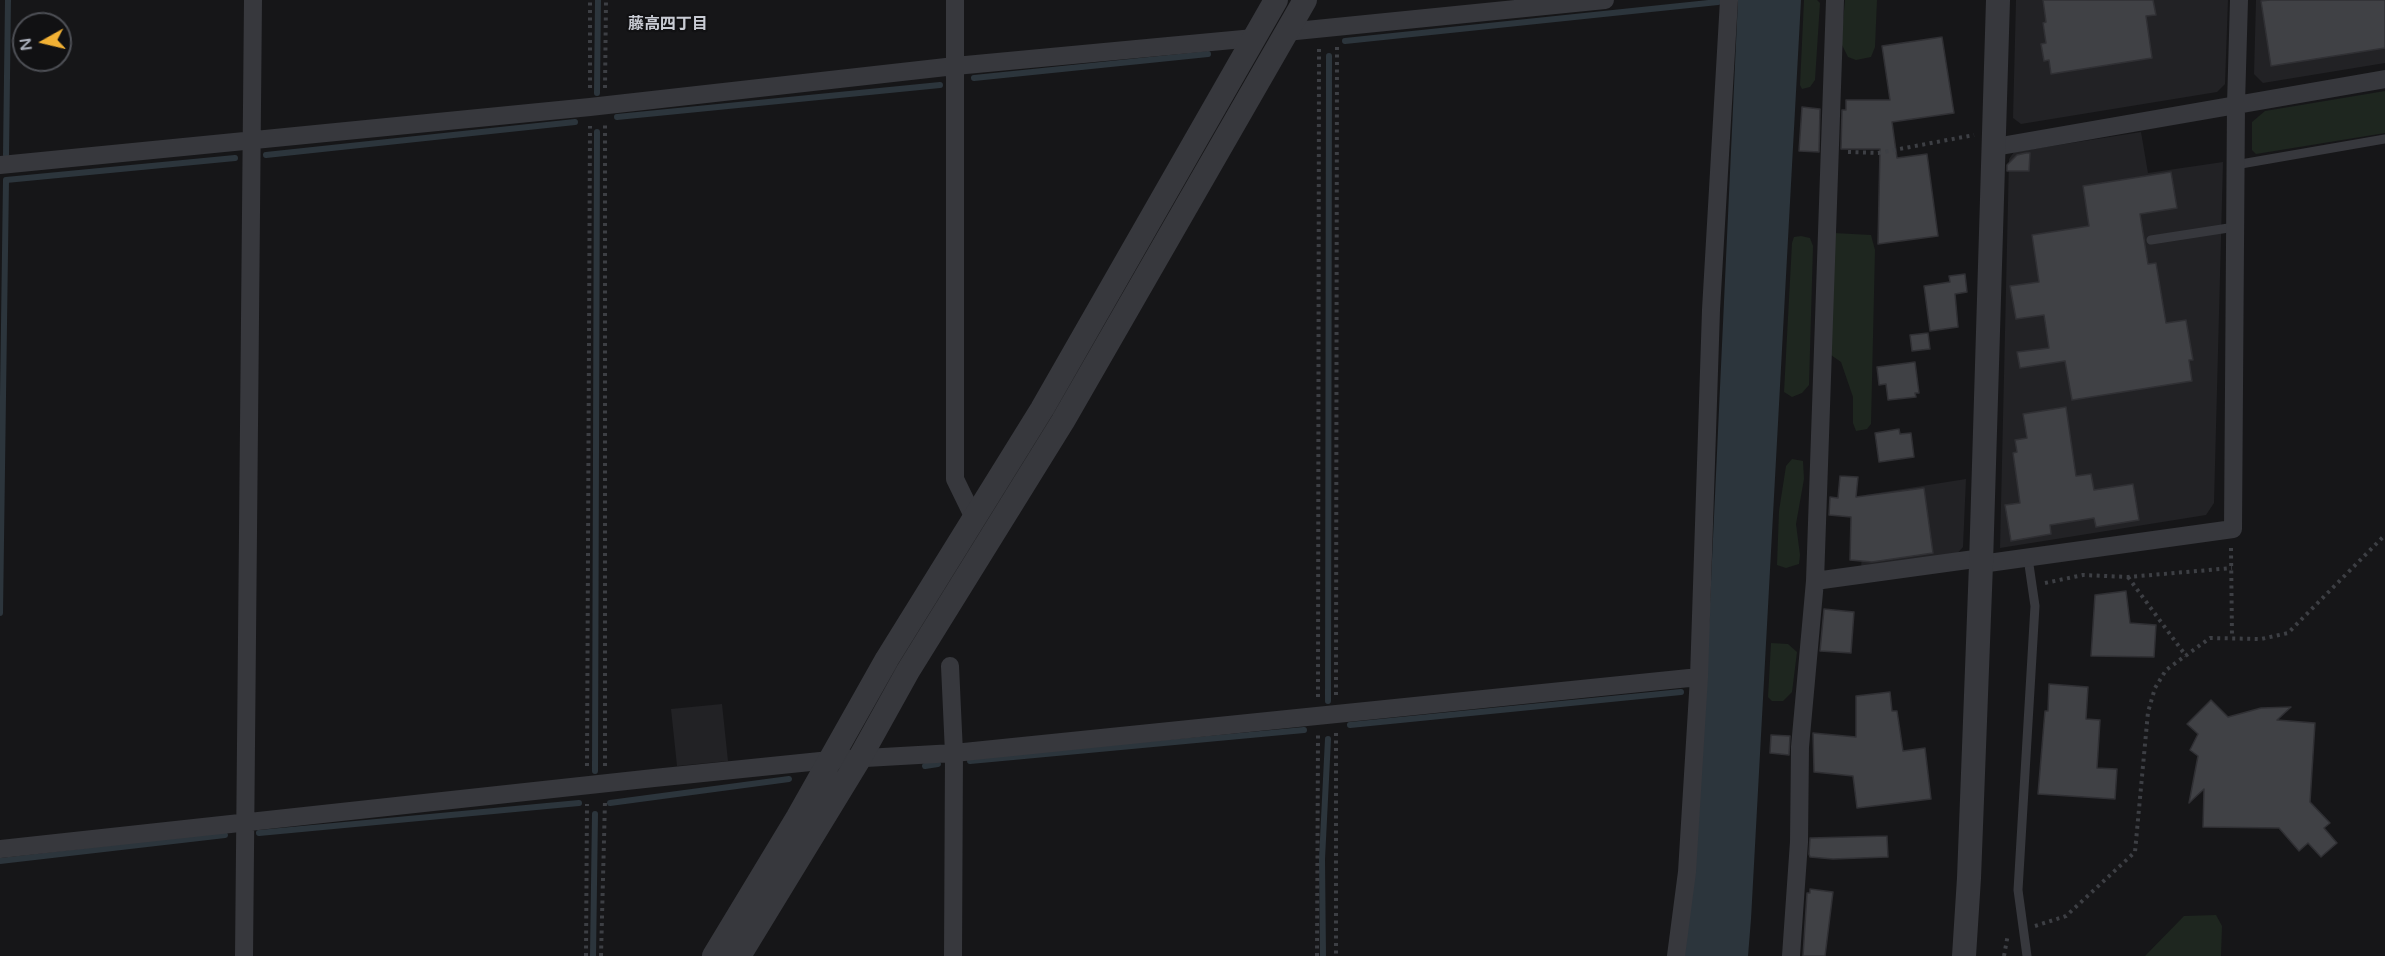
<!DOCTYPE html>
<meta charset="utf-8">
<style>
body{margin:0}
#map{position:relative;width:2385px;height:956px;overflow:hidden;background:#161618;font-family:"Varela Round",sans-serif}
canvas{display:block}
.north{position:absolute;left:12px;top:12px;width:60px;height:60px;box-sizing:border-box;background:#111113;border:2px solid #4d4f55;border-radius:50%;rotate:262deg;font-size:16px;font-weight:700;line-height:24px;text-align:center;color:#a8adb8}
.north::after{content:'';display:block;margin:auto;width:21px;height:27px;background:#f2b134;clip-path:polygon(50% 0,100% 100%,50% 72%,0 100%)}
</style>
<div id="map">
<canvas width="2385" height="956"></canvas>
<div class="north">N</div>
</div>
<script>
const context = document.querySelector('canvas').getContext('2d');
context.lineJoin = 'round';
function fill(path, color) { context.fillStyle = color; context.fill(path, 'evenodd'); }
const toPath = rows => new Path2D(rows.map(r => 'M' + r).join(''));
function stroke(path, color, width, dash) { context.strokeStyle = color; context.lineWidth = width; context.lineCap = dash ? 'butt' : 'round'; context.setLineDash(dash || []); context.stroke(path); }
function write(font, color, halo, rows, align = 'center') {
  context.font = font + ' "Varela Round","Noto Sans JP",sans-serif'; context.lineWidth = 4.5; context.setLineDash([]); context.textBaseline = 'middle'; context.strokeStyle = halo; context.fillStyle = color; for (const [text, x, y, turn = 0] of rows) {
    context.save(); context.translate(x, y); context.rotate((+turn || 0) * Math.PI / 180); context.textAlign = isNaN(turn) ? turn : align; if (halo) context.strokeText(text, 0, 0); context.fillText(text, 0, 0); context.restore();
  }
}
const built = toPath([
 [2016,0,2228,0,2225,84,2217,92,2021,124,2013,118],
 [2256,0,2385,0,2385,63,2263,83,2254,74],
 [2141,132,2148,173,2223,162,2214,503,2206,515,2000,548,2009,159,2014,152],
 [1966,479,1963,547,1956,555,1861,569,1865,495],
 [722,704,728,761,677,766,671,709]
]);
const green = toPath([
 [1804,0,1817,0,1820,3,1815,80,1810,87,1802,89,1800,85],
 [1845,0,1877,0,1875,47,1871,57,1856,60,1848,57,1841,43],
 [2385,91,2385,133,2256,154,2252,150,2252,122,2265,111],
 [1834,233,1871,235,1875,250,1871,424,1867,429,1856,431,1853,423,1853,397,1841,362,1828,353],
 [1801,236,1810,238,1813,246,1809,385,1802,393,1792,397,1784,392,1792,243,1794,237],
 [1792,459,1803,461,1804,479,1796,524,1800,555,1799,564,1786,568,1777,565,1779,511,1786,466],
 [1771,643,1788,644,1797,652,1792,692,1783,701,1772,701,1768,697],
 [2216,915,2222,926,2221,956,2145,956,2184,916]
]);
const water = toPath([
 [1738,0,1801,0,1751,919,1748,956,1684,956,1706,689]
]);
const stream = toPath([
 [1345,41,1718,2],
 [974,78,1208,54],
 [597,93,598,0],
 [617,117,940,85],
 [6,155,8,0],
 [266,155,575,122],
 [0,613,6,180,235,158],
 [1328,701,1329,56],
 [1350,725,1681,692],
 [970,761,1304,730],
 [925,766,938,764],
 [595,771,597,132],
 [610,803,789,779],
 [259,833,579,803],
 [0,861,225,835],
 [593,956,595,814],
 [1323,956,1322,859,1328,739]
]);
const building = toPath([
 [2043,0,2153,0,2156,15,2146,16,2152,58,2051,74,2049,60,2044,61,2041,44,2046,43,2043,23,2046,22,2043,0],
 [2270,0,2385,0,2385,48,2271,66,2261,1,2270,0],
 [1942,37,1954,113,1892,122,1897,158,1927,154,1938,236,1878,244,1880,149,1841,149,1842,110,1846,110,1846,100,1890,100,1882,46,1942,37],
 [1802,107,1820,109,1819,152,1799,151,1802,107],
 [2026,153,2030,153,2029,171,2007,171,2007,165,2017,155,2026,153],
 [2171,172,2177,208,2140,214,2148,264,2156,263,2166,323,2186,320,2193,360,2189,360,2192,381,2072,400,2065,361,2020,368,2017,352,2049,348,2044,315,2016,319,2010,286,2039,282,2032,235,2089,226,2083,186,2171,172],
 [1965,274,1967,292,1955,294,1958,327,1930,331,1924,286,1950,282,1949,276,1965,274],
 [1928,333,1930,349,1912,351,1910,335,1928,333],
 [1915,362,1919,393,1915,393,1916,397,1888,400,1886,384,1879,385,1877,367,1915,362],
 [2066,407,2076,476,2091,474,2094,490,2133,484,2139,520,2096,527,2094,518,2050,525,2051,534,2011,541,2005,505,2020,503,2013,453,2017,452,2015,440,2027,438,2023,414,2066,407],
 [1899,429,1900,434,1911,433,1914,457,1879,462,1875,433,1899,429],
 [1840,476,1858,477,1856,497,1924,488,1933,553,1872,562,1850,560,1851,517,1829,515,1830,497,1838,498,1840,476],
 [2126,591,2130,623,2156,625,2154,657,2091,656,2095,595,2126,591],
 [1824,609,1854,612,1851,653,1820,651,1824,609],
 [2049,684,2088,687,2086,719,2100,720,2097,768,2117,769,2115,799,2038,794,2045,711,2048,711,2049,684],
 [1890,692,1892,711,1897,711,1903,751,1925,748,1931,799,1857,808,1853,776,1814,772,1813,733,1856,737,1856,696,1890,692],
 [2211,700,2228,717,2261,708,2291,707,2277,720,2315,723,2310,802,2330,823,2324,828,2337,843,2321,857,2308,843,2299,851,2279,828,2203,827,2204,789,2189,803,2198,756,2190,750,2198,734,2187,724,2211,700],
 [1771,735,1790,736,1789,755,1770,753,1771,735],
 [1887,836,1888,857,1833,859,1810,857,1809,854,1810,838,1887,836],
 [1810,889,1833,892,1825,956,1803,956,1807,893,1810,893,1810,889]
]);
const path = toPath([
 [590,88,590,0],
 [605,88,606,0],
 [1848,152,1878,153,1974,135],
 [2231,548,2232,637],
 [2128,577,2186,656],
 [2045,583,2083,575,2128,577,2232,568],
 [1336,695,1337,43],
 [1318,697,1319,48],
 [1336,733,1336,956],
 [587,766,590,126],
 [605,766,605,123],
 [2035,926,2066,916,2135,852,2148,712,2155,688,2166,670,2210,638,2261,639,2288,633,2385,535],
 [586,956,587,804],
 [601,956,605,801],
 [1317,956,1318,735],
 [2004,956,2008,934]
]);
const service = toPath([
 [2235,165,2385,139],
 [2151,240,2235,227],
 [2027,956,2018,890,2035,606,2028,558]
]);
const minor = toPath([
 [955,0,955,479,974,518],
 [1286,32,1605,0],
 [1995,147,2385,79],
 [0,165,590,107,955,66,1254,38],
 [1981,564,2233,529,2236,104,2239,0],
 [1815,581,1982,558],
 [950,666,954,753,953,956],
 [0,849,654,778,830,760,954,753,1699,677],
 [244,956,253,0],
 [1676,956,1687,872,1699,677,1711,310,1729,0],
 [1791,956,1799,842,1800,747,1815,581,1835,0]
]);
const tertiary = toPath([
 [714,956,798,817,887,659,1042,409,1276,0],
 [739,956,858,761,908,671,1063,421,1305,0],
 [1964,956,1969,878,1981,564,1998,0]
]);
const neighbourhoodNames = [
 ["藤高四丁目",668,25]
];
fill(built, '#222225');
fill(green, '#1e261f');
fill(water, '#2c353c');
stroke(stream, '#2c353c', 6);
fill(building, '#404145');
stroke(building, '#303034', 1.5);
stroke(path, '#3d3f44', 4, [3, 4.5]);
stroke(service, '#37383d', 9);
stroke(minor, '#37383d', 18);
stroke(tertiary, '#37383d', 24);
write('bold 16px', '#c9ccd4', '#111113', neighbourhoodNames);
</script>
